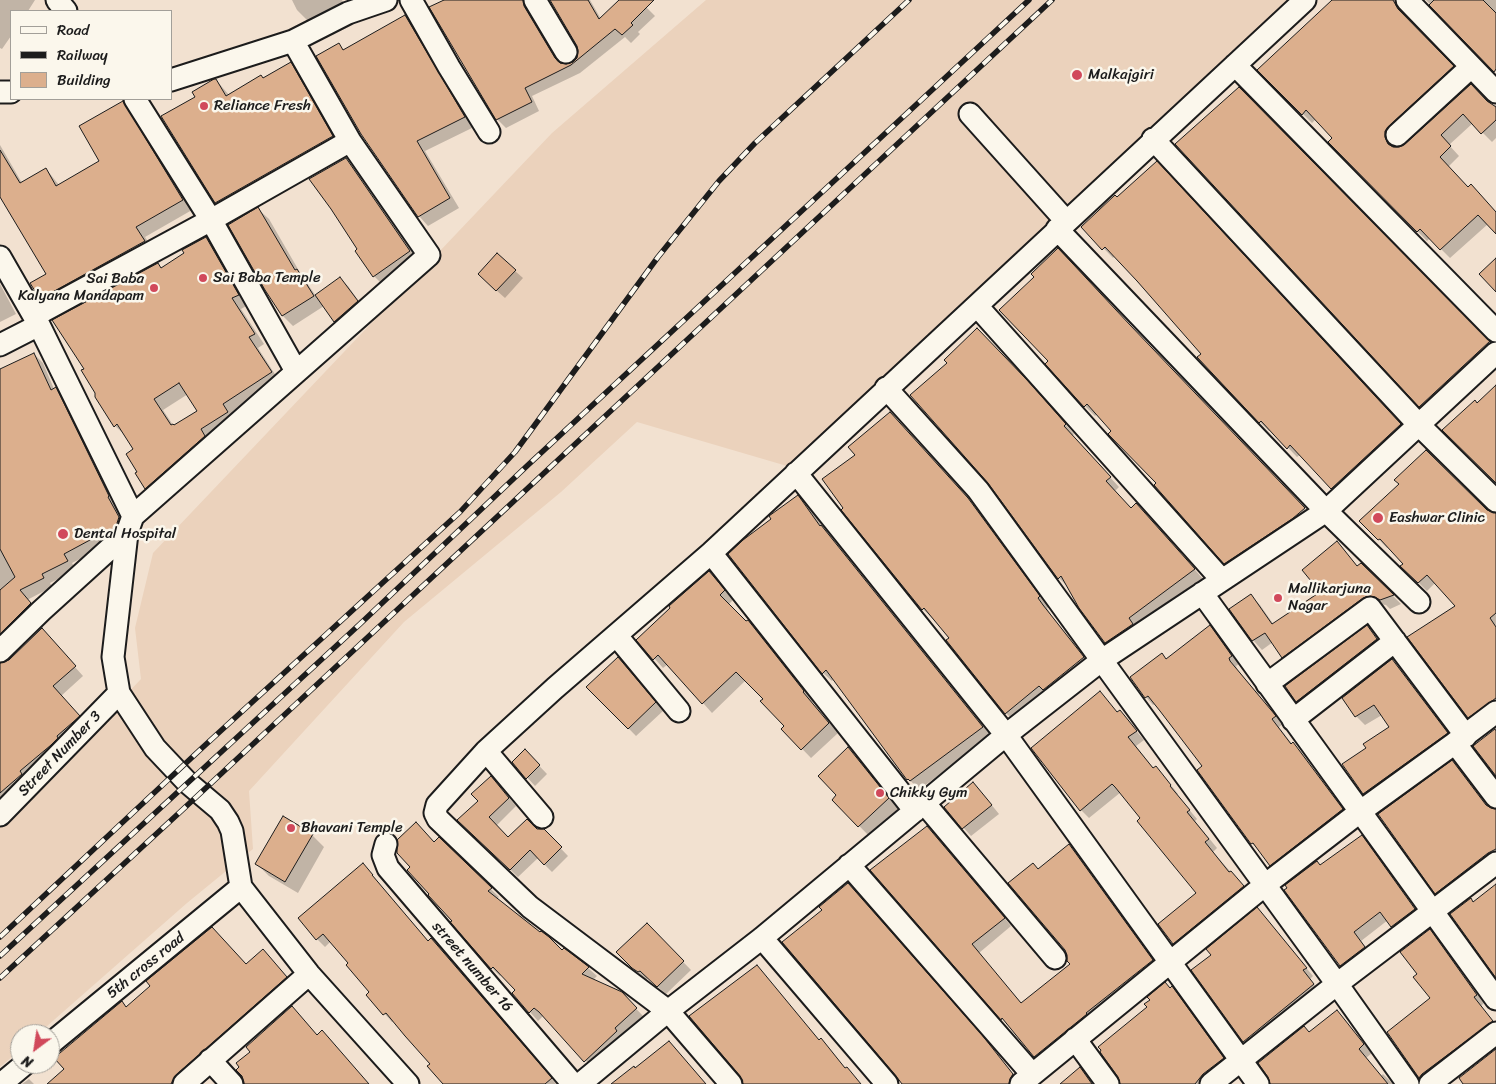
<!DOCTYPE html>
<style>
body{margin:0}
#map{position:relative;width:1496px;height:1084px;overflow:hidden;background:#f2e1d0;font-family:Sriracha,sans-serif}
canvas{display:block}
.legend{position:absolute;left:10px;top:10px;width:162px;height:90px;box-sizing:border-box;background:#fbf7ec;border:1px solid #a29f99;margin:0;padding:6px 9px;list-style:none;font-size:15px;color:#1c1c1c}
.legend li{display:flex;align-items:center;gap:10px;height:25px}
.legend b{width:25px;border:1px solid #a29f99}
.north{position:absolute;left:10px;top:1024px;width:50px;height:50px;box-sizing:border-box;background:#fbf7ec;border:1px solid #a29f99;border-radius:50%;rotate:211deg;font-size:14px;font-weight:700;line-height:20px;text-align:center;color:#1c1c1c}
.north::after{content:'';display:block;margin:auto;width:18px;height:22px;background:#d1495b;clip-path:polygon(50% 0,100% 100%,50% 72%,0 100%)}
</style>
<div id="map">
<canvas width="1496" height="1084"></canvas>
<ul class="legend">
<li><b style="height:6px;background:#fbf7ec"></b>Road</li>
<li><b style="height:6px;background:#1c1c1c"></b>Railway</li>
<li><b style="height:14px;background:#dcaf8d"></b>Building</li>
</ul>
<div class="north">N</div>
</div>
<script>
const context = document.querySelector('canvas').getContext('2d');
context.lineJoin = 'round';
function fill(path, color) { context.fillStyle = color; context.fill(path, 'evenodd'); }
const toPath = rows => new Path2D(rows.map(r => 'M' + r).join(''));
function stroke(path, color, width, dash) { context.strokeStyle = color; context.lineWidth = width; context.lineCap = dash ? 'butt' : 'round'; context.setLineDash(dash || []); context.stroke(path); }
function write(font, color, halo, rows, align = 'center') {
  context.font = font + ' Sriracha,sans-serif'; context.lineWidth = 5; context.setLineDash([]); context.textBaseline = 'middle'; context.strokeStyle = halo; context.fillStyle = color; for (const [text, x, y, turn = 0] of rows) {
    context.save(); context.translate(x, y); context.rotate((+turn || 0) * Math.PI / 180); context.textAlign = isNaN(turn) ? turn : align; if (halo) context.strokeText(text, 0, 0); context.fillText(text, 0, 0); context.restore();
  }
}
const built = toPath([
 [706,0,1290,0,787,466,637,422,561,492,404,622,249,791,253,849,187,903,38,1034,20,1034,20,1050,0,1067,0,827,141,679,135,628,153,553,552,133]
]);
const shadow = toPath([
 [0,0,35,0,28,11,11,11,11,36,2,49,0,48],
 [292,0,342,0,344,5,309,22,297,10],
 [447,0,534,0,532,16,561,64,566,66,573,64,578,58,578,46,551,0,590,0,601,19,621,0,639,0,655,16,638,32,640,34,631,43,625,37,580,73,532,96,539,111,506,128,497,119],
 [1334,0,1408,0,1404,6,1404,14,1407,20,1462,76,1394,141,1394,148,1400,148,1471,86,1492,105,1496,105,1496,138,1492,142,1473,123,1449,145,1459,156,1448,167,1468,188,1495,211,1496,211,1496,233,1488,224,1450,258,1430,238,1427,241,1330,142,1334,138,1316,119,1312,123,1259,70],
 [1426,0,1496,0,1496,72],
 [405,16,414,26,474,127,425,151,459,208,428,226,419,216,339,45,344,50],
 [291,64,301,74,342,147,226,213,216,202,162,117,196,98,216,80,229,95,264,79],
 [1239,89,1496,349,1429,415,1177,144],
 [123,102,132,112,192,210,145,237,154,251,50,308,41,298,47,274,0,194,0,145,22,183,46,169,59,185,101,161],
 [346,159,357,170,420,262,385,287,374,276],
 [1166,173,1410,434,1342,498,1301,454,1297,457,1271,430,1269,431,1260,422,1202,354,1115,256,1113,258,1083,227,1117,199],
 [258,209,269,219,302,276,316,296,340,279,348,286,365,310,343,329,324,306,293,326,283,316],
 [206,238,216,248,248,305,241,309,264,344,258,348,280,382,232,414,237,422,156,497,146,488,139,472,135,450,125,435,115,426,158,265,162,269],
 [188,394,199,412,173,425,163,410],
 [1068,260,1314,518,1235,573,1225,563,1113,431,1097,414,1095,416,1085,406,1049,361,1036,277],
 [515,271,523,278,505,298,487,282],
 [0,284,16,314,0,322],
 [34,354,43,363,54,389,64,398,117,505,115,506,128,527,113,542,72,563,76,570,50,583,52,587,27,600,39,613,0,651,0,370],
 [1037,392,1074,434,1072,436,1119,487,1115,491,1132,509,1146,514,1203,579,1138,628,1115,652,1106,642,1068,587,1059,578,988,481],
 [890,413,978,509,1049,607,1047,608,1052,616,1093,668,1016,723,1006,713,934,618,933,619,923,609,857,455],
 [797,497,806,505,991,736,920,789,908,779,834,679,832,681,823,673,730,554,773,520],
 [1486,511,1496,514,1496,711,1477,725,1469,717,1457,607,1435,583,1427,591,1402,566,1405,564,1389,546,1387,548,1361,521],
 [1337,543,1358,567,1361,564,1401,604,1390,609,1386,605,1379,604,1292,666,1283,657,1273,642,1262,650,1253,640,1231,610,1251,596,1260,605,1274,625,1322,592],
 [709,573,733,600,728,605,746,623,748,621,757,631,813,701,812,702,838,733,811,758,783,729,786,726,765,699,746,680,712,713,668,664,663,668,638,640],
 [1210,627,1218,635,1239,664,1236,666,1238,670,1283,724,1279,727,1292,744,1301,752,1350,818,1279,873,1252,843,1203,767,1155,704,1153,705,1146,697,1166,660],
 [1367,627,1387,650,1307,711,1297,701],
 [50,639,83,676,61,696,87,725,0,812,0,664,4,664],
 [1392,660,1401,669,1456,742,1373,802,1364,793,1368,749,1391,728,1382,715,1365,725,1356,716,1344,698],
 [625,666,663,711,636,736,588,687],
 [1120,712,1144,740,1136,746,1154,769,1164,776,1178,794,1177,795,1197,819,1195,821,1217,848,1213,852,1251,895,1182,952,1173,943,1198,893,1121,792,1089,818,1081,810,1118,713],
 [848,749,859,759,898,809,870,837,834,800,838,795],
 [525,751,547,774,535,786,513,762],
 [1452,762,1461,770,1490,809,1496,811,1496,862,1444,901,1436,893],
 [498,785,516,806,496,826,508,838,537,830,543,830,568,856,552,872,538,858,518,877,459,820],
 [981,792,999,814,971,836,945,807],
 [312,835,324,847,298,893,269,876,257,864],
 [935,835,1011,926,979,953,1022,1004,1071,964,1038,871,1069,846,1077,853,1160,969,1043,1064,872,870],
 [1361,836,1369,844,1422,917,1400,934,1388,920,1361,941,1372,955,1349,973,1341,965,1321,866],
 [439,839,499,897,497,899,562,952,564,950,588,968,597,976,593,980,621,993,644,1017,594,1069,543,1016,538,1021,530,1012,517,990,502,974,500,976,492,968,434,843],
 [363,864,428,942,431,940,439,947,556,1084,445,1084,431,1064,394,1021,392,1022,368,995,371,992,350,963,331,941,325,947,317,939],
 [1257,909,1313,976,1310,979,1321,993,1252,1049,1244,1042,1193,971,1212,955],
 [647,925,691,970,666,994,648,978,646,980,641,976,618,952],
 [1430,931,1438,938,1484,1003,1481,1006,1496,1025,1427,1084,1420,1077,1388,1032,1431,999,1419,975],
 [271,959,295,986,183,1084,49,1084,127,1008,246,965],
 [1172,988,1180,996,1231,1067,1211,1084,1121,1084],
 [1337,1011,1372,1053,1366,1058,1381,1076,1383,1074,1393,1084,1271,1084,1310,1033],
 [990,1046,1021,1084,904,1084],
 [1080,1069,1094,1084,1062,1084],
 [29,1079,34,1084,22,1084]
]);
const building = toPath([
 [444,0,523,0,524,6,555,58,560,63,566,64,573,62,577,58,578,51,577,46,550,0,588,0,599,19,619,0,654,0,631,23,633,25,622,35,615,29,571,65,525,88,532,102,496,120,429,7,444,0],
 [1332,0,1393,0,1398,9,1454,66,1389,126,1385,131,1385,137,1388,144,1393,147,1399,147,1405,144,1471,84,1487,101,1496,107,1496,120,1481,134,1463,114,1441,135,1451,146,1440,157,1468,187,1471,184,1496,212,1496,234,1478,215,1440,250,1420,229,1417,232,1328,142,1332,138,1306,110,1302,115,1257,70,1332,0],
 [1434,0,1483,0,1496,13,1496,69,1494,72,1429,5,1434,0],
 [405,15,465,117,417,141,450,198,418,217,361,134,316,56,339,43,343,50,405,15],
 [291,62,333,136,215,203,161,116,195,97,192,92,214,79,216,79,226,96,261,75,263,78,291,62],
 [1239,87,1490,341,1419,407,1175,144,1239,87],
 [123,101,183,200,136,227,145,241,40,299,30,283,46,274,0,197,0,150,20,183,46,168,56,186,99,161,79,126,123,101],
 [346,158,410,251,373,277,355,251,357,249,331,209,309,179,346,158],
 [1157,161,1401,424,1331,489,1290,445,1287,449,1261,421,1259,423,1197,357,1201,354,1137,281,1105,247,1102,250,1081,227,1115,195,1117,197,1157,161],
 [258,207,295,270,297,269,314,296,282,316,265,290,228,225,258,207],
 [206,237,239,295,232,298,255,334,249,337,272,372,223,404,228,412,201,429,205,436,145,489,135,473,137,472,126,454,133,449,117,424,114,427,95,397,95,393,81,370,84,369,52,320,158,263,161,268,184,253,182,250,206,237],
 [179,383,197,411,174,425,173,424,171,425,154,399,179,383],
 [1058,248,1130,325,1305,508,1292,519,1224,564,1154,485,1156,483,1108,434,1111,431,1087,404,1084,407,1045,364,1048,361,999,310,1034,277,1031,274,1058,248],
 [497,253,516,270,496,291,478,274,497,253],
 [1496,258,1496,292,1479,274,1496,258],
 [340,277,358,301,334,322,315,295,340,277],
 [977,328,1028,381,1066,424,1064,426,1111,477,1106,481,1131,508,1136,503,1195,569,1129,618,1133,624,1105,643,1079,608,1061,576,1058,579,988,483,910,395,947,363,944,360,977,328],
 [34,353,51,390,56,387,109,496,108,497,119,517,116,526,105,536,103,533,64,554,68,561,42,574,44,578,20,590,31,603,0,634,0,590,15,577,0,549,0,369,34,353],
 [1496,385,1496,483,1442,430,1475,400,1477,403,1496,385],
 [890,412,968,498,1040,596,1038,598,1043,605,1084,657,1043,690,1039,686,1005,714,946,640,949,638,924,608,922,610,841,510,843,508,822,479,855,455,848,447,890,412],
 [1426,450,1487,510,1496,513,1496,613,1490,618,1496,627,1496,698,1468,718,1407,637,1455,606,1427,575,1418,583,1400,566,1403,564,1380,539,1378,540,1359,521,1399,484,1394,480,1426,450],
 [798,495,820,526,821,525,983,727,910,781,908,779,907,780,826,670,822,674,728,554,743,540,771,519,769,516,798,495],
 [1337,541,1357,566,1361,563,1394,595,1380,600,1375,597,1369,596,1363,598,1282,658,1265,633,1252,641,1229,609,1251,594,1272,624,1320,592,1302,570,1337,541],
 [709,571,725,590,720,595,746,621,748,620,804,691,803,692,829,723,801,750,781,729,784,726,760,701,763,699,736,672,702,704,658,655,653,660,636,640,670,608,669,606,709,571],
 [1210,625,1232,656,1229,658,1230,661,1276,716,1272,719,1291,744,1293,742,1343,809,1270,866,1253,843,1251,844,1197,770,1202,766,1160,711,1148,696,1145,698,1130,677,1162,653,1166,659,1210,625],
 [1367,625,1377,639,1296,702,1285,686,1367,625],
 [42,628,76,666,53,686,80,716,57,736,58,738,51,745,20,771,22,774,0,793,0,663,9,660,42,628],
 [618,657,656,702,628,729,586,687,618,657],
 [1392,659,1448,733,1363,794,1342,764,1366,748,1363,744,1389,727,1374,705,1355,717,1342,698,1392,659],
 [1100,691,1117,712,1120,710,1137,731,1128,737,1153,768,1156,766,1171,785,1170,786,1190,810,1187,812,1209,839,1205,842,1229,872,1231,871,1244,886,1173,944,1158,924,1196,893,1137,821,1140,818,1115,787,1112,784,1080,811,1031,748,1100,691],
 [1495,729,1496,731,1496,776,1473,746,1495,729],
 [848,747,889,798,858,827,832,800,836,795,818,776,848,747],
 [525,749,540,765,526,779,512,762,525,749],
 [1452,760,1486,805,1491,808,1496,809,1496,849,1488,853,1435,894,1378,814,1452,760],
 [491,776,509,798,489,817,508,837,527,819,537,829,544,829,562,847,544,865,530,850,510,870,457,820,478,801,471,794,491,776],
 [973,782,992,805,962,829,944,807,973,782],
 [283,816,313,834,285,882,255,864,283,816],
 [416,822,434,842,439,837,492,888,488,891,540,932,541,931,549,937,562,950,564,948,589,967,582,974,622,992,637,1008,615,1028,617,1031,584,1062,539,1012,534,1008,529,1013,512,993,515,990,493,967,491,969,450,922,452,921,428,895,429,894,407,870,410,867,397,853,397,840,416,822],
 [927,826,1005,918,972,944,1021,1003,1070,964,1067,961,1067,955,1065,950,1008,883,1033,863,1038,869,1069,844,1153,960,1086,1013,1087,1014,1034,1057,1002,1018,1001,1020,870,870,927,826],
 [1362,835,1415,909,1391,927,1380,912,1354,932,1365,947,1340,966,1284,890,1287,888,1285,885,1317,861,1320,865,1362,835],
 [363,863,373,875,372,875,428,941,431,938,552,1078,545,1084,443,1084,427,1066,430,1064,405,1036,386,1013,383,1015,366,995,369,992,346,965,348,963,323,934,316,940,298,918,363,863],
 [848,883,982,1035,1013,1074,1010,1079,1009,1084,902,1084,896,1076,782,942,822,910,819,907,848,883],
 [1496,884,1496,978,1450,914,1471,898,1473,902,1496,884],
 [1257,907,1307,968,1303,970,1314,984,1243,1042,1191,970,1211,955,1206,949,1257,907],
 [647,923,684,961,657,987,640,971,638,972,632,968,616,952,647,923],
 [212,927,246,964,263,949,287,977,176,1075,171,1084,47,1084,64,1069,54,1058,122,1001,126,1007,150,986,146,981,212,927],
 [1430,929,1477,995,1474,997,1493,1021,1422,1074,1419,1078,1387,1032,1430,998,1413,977,1417,974,1400,952,1430,929],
 [757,965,819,1040,821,1038,845,1068,847,1067,861,1084,743,1084,740,1076,689,1016,757,965],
 [1165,982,1170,988,1172,986,1224,1058,1203,1074,1195,1084,1120,1084,1118,1077,1100,1052,1101,1050,1098,1047,1147,1007,1144,1004,1150,1000,1147,997,1165,982],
 [292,1006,317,1035,322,1030,369,1084,244,1084,242,1076,236,1070,239,1067,236,1063,250,1052,246,1047,292,1006],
 [1337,1010,1364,1044,1359,1049,1388,1084,1270,1084,1268,1077,1258,1063,1304,1026,1309,1032,1337,1010],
 [669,1041,706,1084,611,1084,634,1066,635,1068,669,1041],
 [1496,1049,1496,1084,1463,1084,1459,1078,1496,1049],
 [1080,1067,1092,1084,1060,1084,1080,1067]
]);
const minor = toPath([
 [57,0,66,11],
 [411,0,449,67,489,132],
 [535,0,566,52],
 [1407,0,1496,92],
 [1235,65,1496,331],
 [171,80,293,41,348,13,386,0],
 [0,92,11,92],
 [135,99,211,220,296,371],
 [970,114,1066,221],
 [1397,135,1471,67],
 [1153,139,1419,425,1496,501],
 [1057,229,1326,511,1419,602],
 [0,257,39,325,133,516,127,533,113,657,119,693,155,748,188,783,220,810,228,822,232,831,241,887,309,974,408,1084],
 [977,306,1222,580],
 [34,316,211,220,350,141],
 [0,345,39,325],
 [886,388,978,490,1337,984,1408,1084],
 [796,473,1006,735,1258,1084],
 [133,516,429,255,350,141,293,41],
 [711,553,915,811],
 [1202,593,1496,999],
 [616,635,679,711],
 [0,651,41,611,127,533],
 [1267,684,1370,608,1466,736],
 [1293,720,1395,641],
 [1455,743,1496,712],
 [486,751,542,817],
 [925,804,1055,958],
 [0,815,119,693],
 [386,844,383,855,388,868,573,1084],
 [849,865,1032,1074],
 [762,938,887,1084],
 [1075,1039,1108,1084],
 [50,1044,241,887],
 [210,1060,232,1084],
 [1,1084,25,1064],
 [184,1084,309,974],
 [580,1084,668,1011,762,938,1006,735,1102,660,1326,511,1496,353],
 [731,1084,668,1011,530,907,438,819,435,813,437,805,486,751,555,688,711,553,1305,0],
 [1021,1084,1265,885,1361,811,1455,743,1496,797],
 [1211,1084,1337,984,1496,863],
 [1430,1084,1496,1033]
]);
const rail = toPath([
 [0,937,202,748,460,512,515,452,658,257,719,181,755,143,909,0],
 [0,956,360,624,528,465,1029,0],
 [0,978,179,813,1052,0]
]);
const markers = [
 [1077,75,6,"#d1495b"],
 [204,106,5,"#d1495b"],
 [203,278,5,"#d1495b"],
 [154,288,5,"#d1495b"],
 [1378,518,6,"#d1495b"],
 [63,534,6,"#d1495b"],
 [1278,598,5,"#d1495b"],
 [880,793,5,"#d1495b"],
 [291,828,5,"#d1495b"]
];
const poiNames = [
 ["Malkajgiri",1088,75],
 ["Reliance Fresh",214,106],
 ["Sai Baba Temple",213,278],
 ["Sai Baba",144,279,"right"],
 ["Kalyana Mandapam",144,296,"right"],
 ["Eashwar Clinic",1389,518],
 ["Dental Hospital",74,534],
 ["Mallikarjuna",1288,589],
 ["Nagar",1288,606],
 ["Chikky Gym",890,793],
 ["Bhavani Temple",301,828]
];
const streetNames = [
 ["Street Number 3",60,754,-46],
 ["5th cross road",146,966,-39],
 ["street number 16",472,967,49]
];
fill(built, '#ebd2bc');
fill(shadow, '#0003');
fill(building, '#dcaf8d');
stroke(building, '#1c1c1c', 1);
stroke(minor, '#1c1c1c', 25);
stroke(minor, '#fbf7ec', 21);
stroke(rail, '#1c1c1c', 5.5);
stroke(rail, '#fbf7ec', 4, [11]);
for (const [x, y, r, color] of markers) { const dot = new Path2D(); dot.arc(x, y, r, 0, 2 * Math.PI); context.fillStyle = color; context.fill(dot); stroke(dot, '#fbf7ec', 2); }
write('15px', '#1c1c1c', '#fbf7ec', poiNames, 'left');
write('15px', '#1c1c1c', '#fbf7ec', streetNames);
</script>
